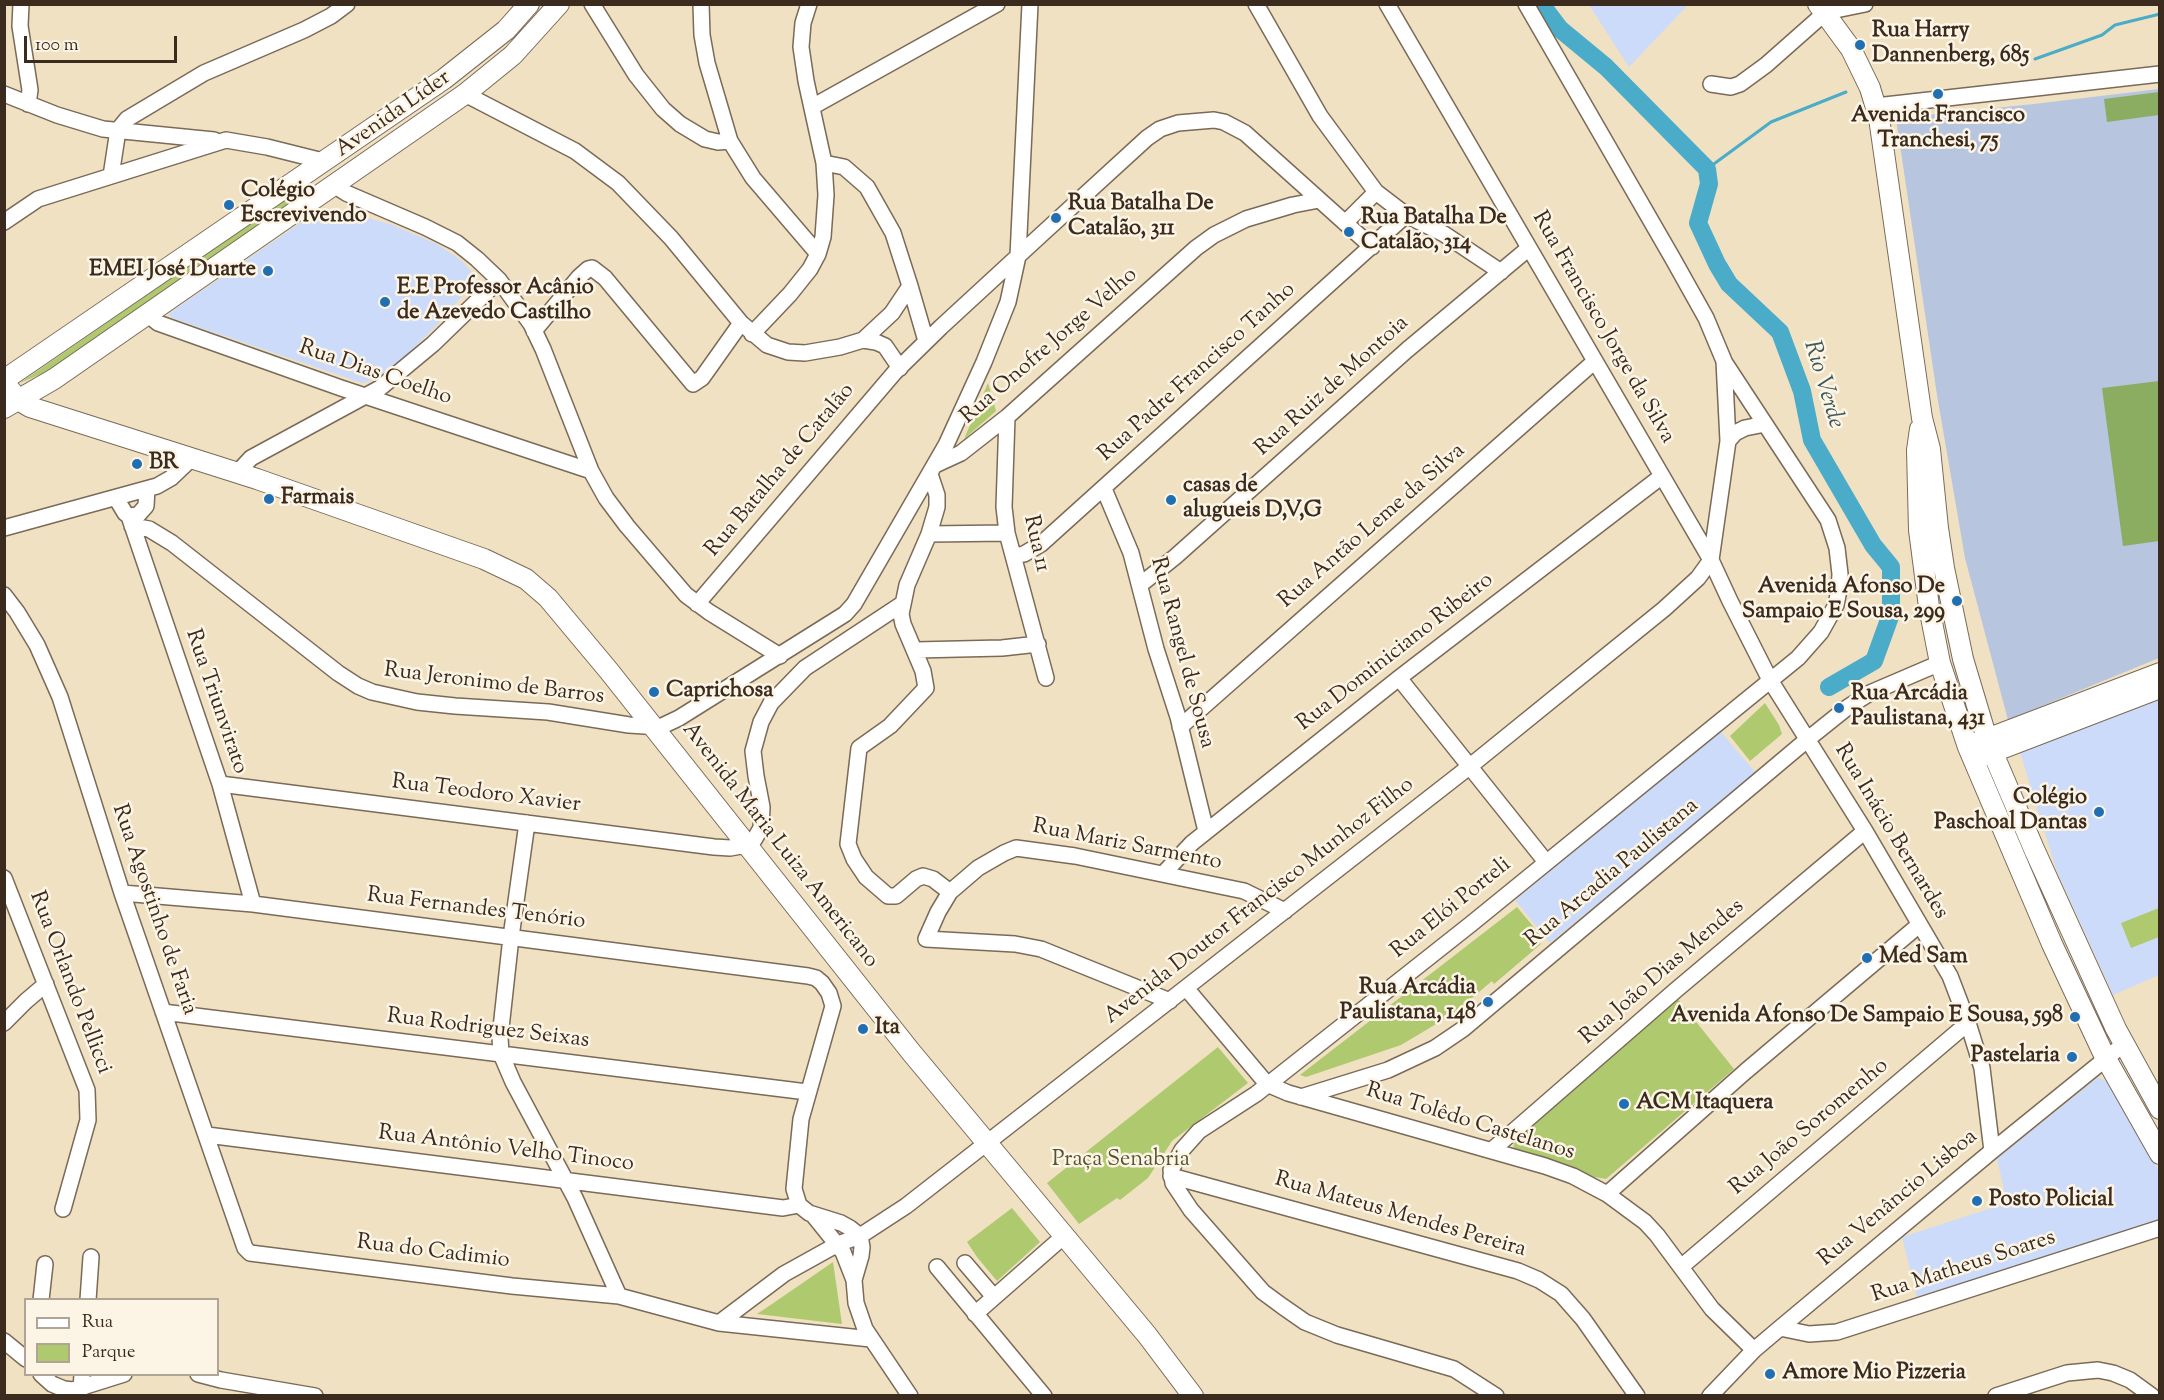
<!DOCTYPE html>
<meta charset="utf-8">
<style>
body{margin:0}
#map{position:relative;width:2164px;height:1400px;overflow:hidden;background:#f0e1c2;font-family:"Sorts Mill Goudy",serif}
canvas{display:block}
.frame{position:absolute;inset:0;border:6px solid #3b2a1e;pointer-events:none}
.legend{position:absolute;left:24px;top:1298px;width:195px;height:78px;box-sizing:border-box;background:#fcf5e5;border:2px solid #afa495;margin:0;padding:8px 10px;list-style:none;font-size:18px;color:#3b2a1e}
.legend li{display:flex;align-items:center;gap:12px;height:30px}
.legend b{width:30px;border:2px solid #afa495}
.scale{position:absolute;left:24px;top:36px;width:153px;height:27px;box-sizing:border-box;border:3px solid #3b2a1e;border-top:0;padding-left:8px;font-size:18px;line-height:21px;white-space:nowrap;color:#3b2a1e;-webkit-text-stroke:4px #fcf5e5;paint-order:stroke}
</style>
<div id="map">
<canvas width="2164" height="1400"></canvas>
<div class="frame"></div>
<ul class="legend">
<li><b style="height:8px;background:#fff"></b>Rua</li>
<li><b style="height:16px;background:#afc96f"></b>Parque</li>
</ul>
<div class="scale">100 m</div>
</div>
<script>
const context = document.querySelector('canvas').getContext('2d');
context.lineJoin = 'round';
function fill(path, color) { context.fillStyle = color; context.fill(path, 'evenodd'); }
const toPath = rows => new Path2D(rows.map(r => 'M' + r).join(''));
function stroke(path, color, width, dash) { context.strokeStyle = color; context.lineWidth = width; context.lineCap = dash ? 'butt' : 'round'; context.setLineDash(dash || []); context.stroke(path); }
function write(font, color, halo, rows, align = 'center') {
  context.font = font + ' "Sorts Mill Goudy",serif'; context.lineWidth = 5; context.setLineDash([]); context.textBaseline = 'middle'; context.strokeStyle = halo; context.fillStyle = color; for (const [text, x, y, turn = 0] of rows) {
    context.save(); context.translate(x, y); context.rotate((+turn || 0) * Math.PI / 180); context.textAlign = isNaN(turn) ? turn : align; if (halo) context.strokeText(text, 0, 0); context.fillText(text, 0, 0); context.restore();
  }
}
const built = toPath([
 [1589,5,1688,5,1629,67],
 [329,212,356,215,390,224,437,244,462,261,471,271,474,278,473,283,442,320,389,372,375,380,362,383,172,318,168,314,312,215],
 [2159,698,2159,975,2113,995,2057,872,2020,752],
 [1720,731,1756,773,1550,943,1515,900],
 [2098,1077,2110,1083,2159,1171,2159,1221,1917,1297,1902,1237,2007,1203,1997,1159]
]);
const industrial = toPath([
 [2159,89,2159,658,2008,720,1965,558,1937,395,1896,118,2034,104]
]);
const green = toPath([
 [299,195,287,206,48,371,20,383,283,201],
 [988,383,996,411,964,439],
 [1765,703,1779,725,1782,734,1750,761,1730,736],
 [1517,907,1542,937,1538,941,1541,944,1494,984,1492,981,1453,1014,1401,1045,1306,1077,1300,1075],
 [2159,908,2159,937,2131,948,2121,923],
 [1677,998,1734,1069,1606,1179,1589,1176,1563,1163,1513,1150,1515,1138],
 [1218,1047,1248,1083,1172,1141,1148,1178,1120,1200,1117,1198,1079,1224,1047,1183],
 [1012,1208,1040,1242,997,1281,977,1257,967,1242],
 [833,1262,842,1324,757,1314,772,1304]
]);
const forest = toPath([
 [2159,92,2159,115,2107,122,2104,99],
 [2159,381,2159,541,2123,546,2102,388]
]);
const stream = toPath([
 [2035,59,2102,35,2115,25,2160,14],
 [1707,169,1771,122,1846,92]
]);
const river = toPath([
 [1541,4,1560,29,1606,67,1707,169,1709,184,1698,223,1717,264,1729,284,1780,332,1802,391,1812,440,1873,545,1891,567,1891,614,1874,661,1829,687]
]);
const minor = toPath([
 [21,4,20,26,30,90,28,104],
 [592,4,636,75,663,109,680,124,705,139,718,142,730,141],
 [701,4,702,35,707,63,730,141,753,178,818,254],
 [1256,4,1320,116,1376,192,1406,215,1444,234,1501,272],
 [1387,4,1711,560,1730,601,1770,680,1865,831,1950,976,1968,1023,1982,1068,1992,1151],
 [1711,84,1731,87,1740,84,1766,65,1826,12,1865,4],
 [4,94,57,115,103,129,214,140],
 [465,94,575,151,618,183,671,238,741,323,767,345,788,352,805,353,840,347,863,340,892,313,910,286,893,233,867,187,844,167,824,163],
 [1876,106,2160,74],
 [812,107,997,4],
 [111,176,118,130,127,119,204,73,304,30,331,16,347,4],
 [335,186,346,193,425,227,457,243,477,259,499,280,531,324,543,349,591,471,606,498,627,526,686,595,709,612,780,656],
 [4,222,38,199,226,140,267,147,323,161],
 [1345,223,1376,192],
 [910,286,926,341],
 [147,314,158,323,341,388,591,471],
 [534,331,579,277,588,269,592,268,605,278,693,384,702,378,741,323],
 [752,334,790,294,810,269,818,254,823,237,826,195,824,163,806,81,801,47,803,23,809,4],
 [863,340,876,342,885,346,900,368],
 [1007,417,1004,507,1007,533,1046,678],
 [1728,441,1735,433,1745,428,1765,424],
 [935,465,961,453,1007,417,1196,248,1214,235,1246,219,1293,205,1319,200],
 [237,473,251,458,380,388,433,344,499,280],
 [930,474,937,495,937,507,929,534,907,585,901,614,903,624,923,671,926,688,890,726,859,748,848,844,854,859,866,877,888,896,896,896,916,879,923,876,933,879,950,892],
 [1104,489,1131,553,1156,649,1178,717,1206,831],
 [116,498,125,513,129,516,138,515,146,506,147,489],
 [130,519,220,784,253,904],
 [132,526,149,529,172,543,338,673,358,686,372,692,417,702,455,706,548,712,629,725,660,727,679,718,845,614,854,604,946,445,984,362,1008,302,1018,256,1030,4],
 [4,528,157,486,171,478,192,458],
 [929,534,1007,533],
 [1014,556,1024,554,1041,544,1406,215],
 [1140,585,1175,557,1407,350,1529,248],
 [4,595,17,612,37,645,60,697,122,893,245,1248,250,1253,512,1286,619,1296,719,1323,871,1339],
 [697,604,895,372,941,327,1042,234,1147,138,1160,129,1178,123,1214,120,1224,122,1245,133,1372,247],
 [916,650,1002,648,1038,644],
 [1399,678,1546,862],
 [1180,727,1595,361],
 [220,784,714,847,730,848,747,845,754,840,761,828,762,807,756,776,753,751,761,722,771,703,805,668,902,604],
 [527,823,511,937,500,1037,501,1054,513,1082,575,1198,619,1296],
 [1163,874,1192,843,1399,678,1662,476],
 [4,878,87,1090,88,1120,63,1209],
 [122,893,253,904,808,976,816,978,822,983,829,993,833,1006,801,1119,794,1189,799,1205,809,1213,841,1223,850,1228,860,1236,862,1247,861,1256,854,1280],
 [1186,988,1267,1084,1288,1093,1545,1166,1573,1176,1607,1194,1645,1222,1657,1235,1712,1309,1754,1350],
 [1170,1001,1041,949,1015,944,926,939,938,912,950,892,978,868,1004,853,1016,848,1075,856,1244,891,1285,911],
 [163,1012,807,1092],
 [4,1023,26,1001,46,984],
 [1301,1097,1388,1070,1435,1048,1463,1029,1808,739,1848,707,1870,693,1940,663],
 [207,1135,783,1208,799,1205],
 [1492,1150,1676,990,1865,831],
 [1171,1176,1518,1271,1539,1280,1561,1294,1583,1319,1637,1396],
 [1607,1194,1746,1071,1919,925],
 [814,1216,843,1252,854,1280,856,1303,865,1329,910,1396],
 [965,1263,994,1297],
 [937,1267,1044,1396],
 [1681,1267,1968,1023],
 [41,1300,45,1264],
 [88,1300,91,1257],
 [975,1314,1064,1236],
 [719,1323,784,1274,838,1244,860,1236,906,1206,1469,767,1664,609,1698,578,1711,560,1728,441,1724,361,1706,318,1673,259,1526,4],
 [1780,1328,1809,1334,1837,1332,2160,1228],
 [4,1341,26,1359],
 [41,1374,52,1384,64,1389,73,1390,124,1374],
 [198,1374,221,1380,315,1396],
 [81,1390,82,1374],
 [1496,1396,1454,1369,1337,1335,1305,1322,1282,1306,1263,1292,1191,1210,1173,1183,1171,1170,1182,1150,1199,1131,1256,1094,1471,924,1798,658,1821,632,1836,605,1839,590,1840,574,1837,548,1828,520,1725,363],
 [1710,1396,1754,1350,1780,1328,1992,1151,2124,1044],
 [1996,1396,2067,1373,2098,1370,2113,1373,2130,1380,2152,1396]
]);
const major = toPath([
 [1818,4,1851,49,1870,88,1879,118,1922,418,1930,449,1938,528,1944,568,1963,659,1987,739,2034,849,2116,1029,2160,1109],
 [4,380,444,79,506,30,529,4],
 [4,383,20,401,30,407,257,479,484,559,526,579,548,598,609,671,911,1052,1147,1335,1193,1396],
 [4,408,54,379,465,94,513,55,559,4],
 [1920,429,1917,450,1919,530,1929,607,1940,663,1968,747,2052,944,2105,1057,2160,1154],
 [1976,743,2160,673],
 [1980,757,2160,688]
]);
const markers = [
 [1860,45,6,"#1f6fb2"],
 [1938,94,6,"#1f6fb2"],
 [229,205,6,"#1f6fb2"],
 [1056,218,6,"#1f6fb2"],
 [1349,232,6,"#1f6fb2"],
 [268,271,6,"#1f6fb2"],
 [385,302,6,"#1f6fb2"],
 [137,464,6,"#1f6fb2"],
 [269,499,6,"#1f6fb2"],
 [1171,500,6,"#1f6fb2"],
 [1957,601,6,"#1f6fb2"],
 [654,692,6,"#1f6fb2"],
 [1839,708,6,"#1f6fb2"],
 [2099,812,6,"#1f6fb2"],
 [1867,958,6,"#1f6fb2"],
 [1488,1002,6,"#1f6fb2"],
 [2075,1017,6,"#1f6fb2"],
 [863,1029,6,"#1f6fb2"],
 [2072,1057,6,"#1f6fb2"],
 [1624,1104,6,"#1f6fb2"],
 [1977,1201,6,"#1f6fb2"],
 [1770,1374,6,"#1f6fb2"]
];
const poiNames = [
 ["Rua Harry",1872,32],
 ["Dannenberg, 685",1872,57],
 ["Avenida Francisco",1938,117,"center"],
 ["Tranchesi, 75",1938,142,"center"],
 ["Colégio",241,192],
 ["Escrevivendo",241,217],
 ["Rua Batalha De",1068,205],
 ["Catalão, 311",1068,230],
 ["Rua Batalha De",1361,219],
 ["Catalão, 314",1361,244],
 ["EMEI José Duarte",256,271,"right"],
 ["E.E Professor Acânio",397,289],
 ["de Azevedo Castilho",397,314],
 ["BR",149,464],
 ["casas de",1183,487],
 ["alugueis D,V,G",1183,512],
 ["Farmais",281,499],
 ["Avenida Afonso De",1945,588,"right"],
 ["Sampaio E Sousa, 299",1945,613,"right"],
 ["Caprichosa",666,692],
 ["Rua Arcádia",1851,695],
 ["Paulistana, 431",1851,720],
 ["Colégio",2087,799,"right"],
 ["Paschoal Dantas",2087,824,"right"],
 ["Med Sam",1879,958],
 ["Rua Arcádia",1476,989,"right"],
 ["Paulistana, 148",1476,1014,"right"],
 ["Avenida Afonso De Sampaio E Sousa, 598",2063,1017,"right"],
 ["Ita",875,1029],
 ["Pastelaria",2060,1057,"right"],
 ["ACM Itaquera",1636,1104],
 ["Posto Policial",1989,1201],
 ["Amore Mio Pizzeria",1782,1374]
];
const streetNames = [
 ["Avenida Líder",394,115,-35],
 ["Rua Francisco Jorge da Silva",1602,328,60],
 ["Rua Onofre Jorge Velho",1050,347,-41],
 ["Rua Padre Francisco Tanho",1198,373,-42],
 ["Rua Dias Coelho",375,374,19],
 ["Rua Ruiz de Montoia",1333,387,-42],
 ["Rua Batalha de Catalão",781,471,-50],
 ["Rua Antão Leme da Silva",1373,527,-41],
 ["Rua 11",1035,544,77],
 ["Rua Rangel de Sousa",1181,653,75],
 ["Rua Dominiciano Ribeiro",1396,653,-38],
 ["Rua Jeronimo de Barros",494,685,7],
 ["Rua Triunvirato",215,702,71],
 ["Rua Teodoro Xavier",486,795,7],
 ["Rua Inácio Bernardes",1890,832,59],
 ["Avenida Maria Luiza Americano",779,846,52],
 ["Rua Mariz Sarmento",1127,846,11],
 ["Rua Arcadia Paulistana",1613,874,-40],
 ["Avenida Doutor Francisco Munhoz Filho",1260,902,-38],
 ["Rua Elói Porteli",1452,909,-39],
 ["Rua Agostinho de Faria",153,910,71],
 ["Rua Fernandes Tenório",476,910,7],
 ["Rua João Dias Mendes",1663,973,-41],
 ["Rua Orlando Pellicci",69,983,69],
 ["Rua Rodriguez Seixas",488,1030,7],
 ["Rua Tolêdo Castelanos",1470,1123,17],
 ["Rua João Soromenho",1810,1128,-40],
 ["Rua Antônio Velho Tinoco",506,1150,7],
 ["Rua Venâncio Lisboa",1899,1199,-40],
 ["Rua Mateus Mendes Pereira",1400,1216,16],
 ["Rua do Cadimio",433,1253,7],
 ["Rua Matheus Soares",1964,1268,-18]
];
const parkNames = [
 ["Praça Senabria",1121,1161]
];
const waterNames = [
 ["Rio Verde",1822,385,73]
];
fill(built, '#ccdbfa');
fill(industrial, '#b8c5de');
fill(green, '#afc96f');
fill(forest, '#8bad62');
stroke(stream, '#4aacc9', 3);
stroke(river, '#4aacc9', 18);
stroke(minor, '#7a6a57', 18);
stroke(major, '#7a6a57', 22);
stroke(minor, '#fff', 15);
stroke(major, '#fff', 20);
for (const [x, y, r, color] of markers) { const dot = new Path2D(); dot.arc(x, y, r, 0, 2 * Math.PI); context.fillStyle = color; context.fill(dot); stroke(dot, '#fcf5e5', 2); }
write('bold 22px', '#3b2a1e', '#fcf5e5', poiNames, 'left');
write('22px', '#3b2a1e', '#fcf5e5', streetNames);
write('22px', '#585232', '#fcf5e5', parkNames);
write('italic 24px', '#40585a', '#fcf5e5', waterNames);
</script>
